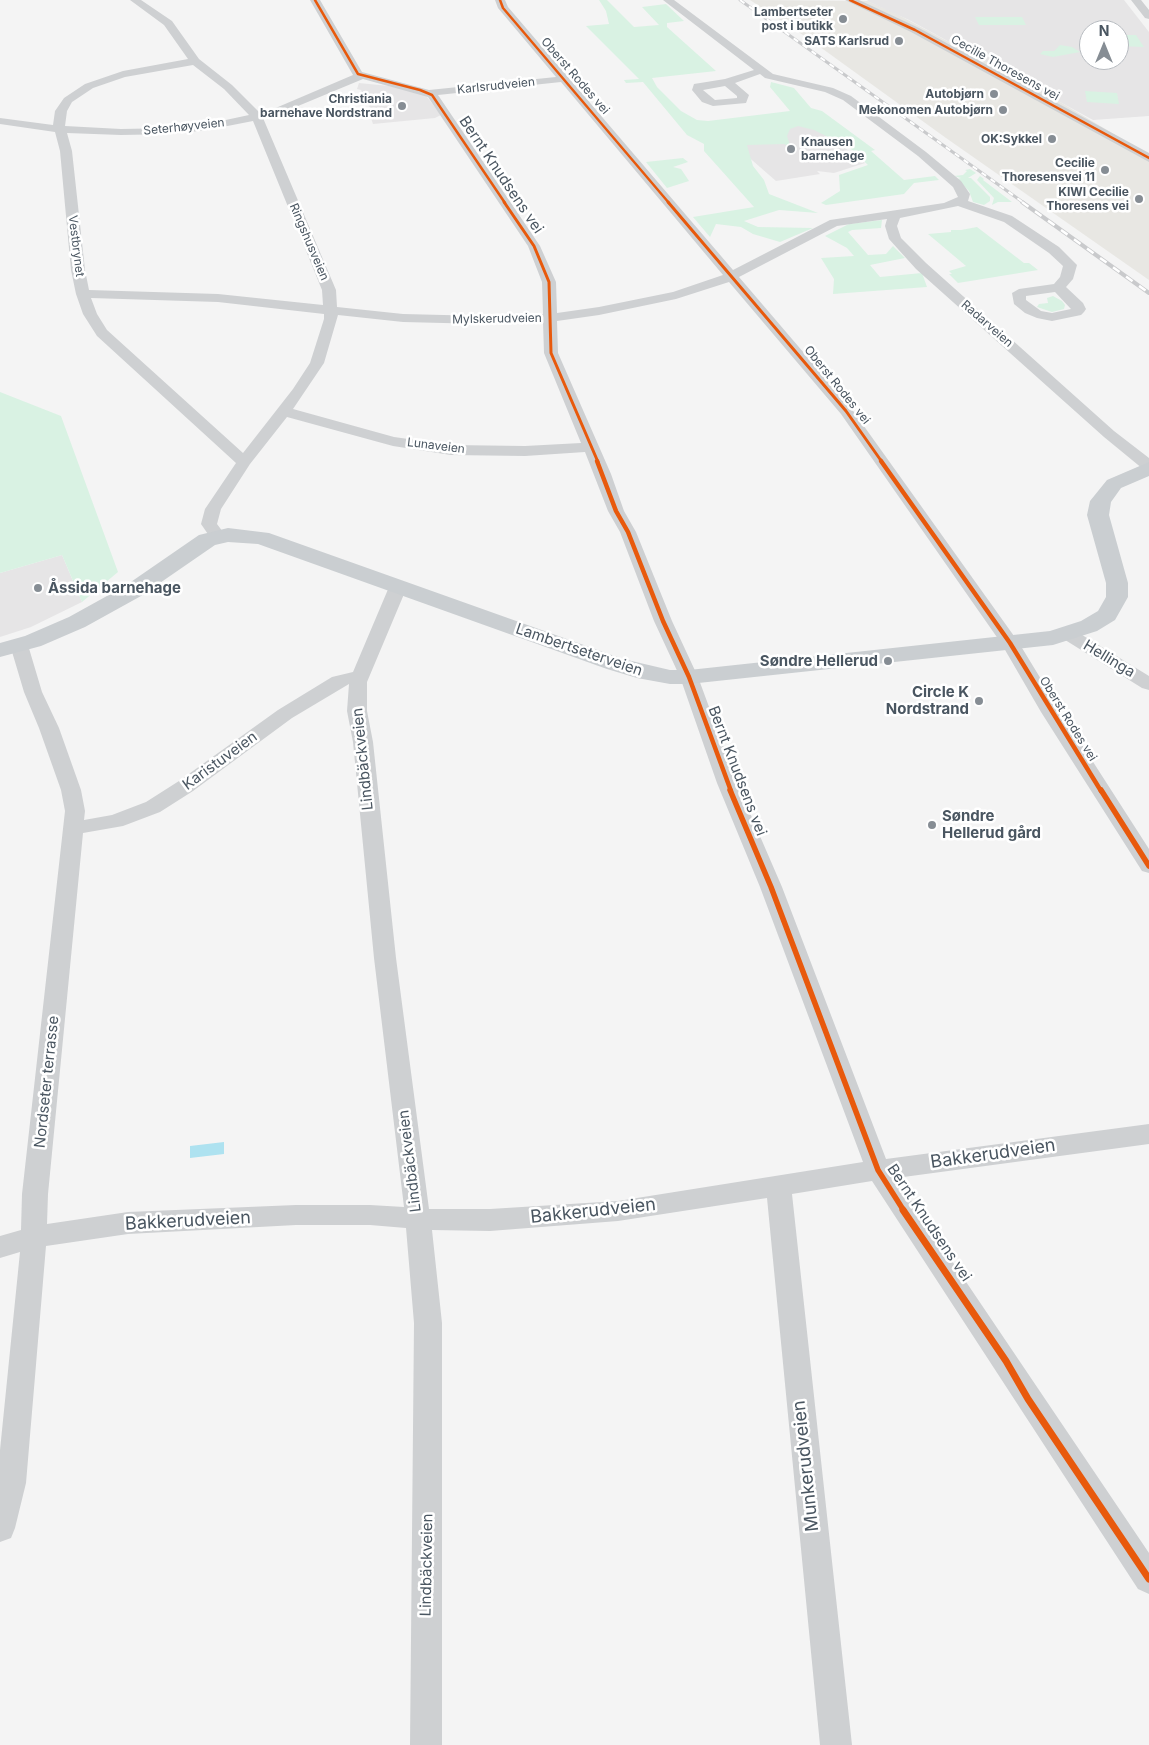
<!DOCTYPE html>
<meta charset="utf-8">
<style>
body{margin:0}
#map{position:relative;width:1149px;height:1745px;overflow:hidden;background:#f4f4f4;font-family:Inter,sans-serif}
canvas{display:block}
.north{position:absolute;left:1079px;top:20px;width:50px;height:50px;box-sizing:border-box;background:#fff;border:1px solid #b7bbc0;border-radius:50%;rotate:0deg;font-size:14px;font-weight:700;line-height:20px;text-align:center;color:#4a5661}
.north::after{content:'';display:block;margin:auto;width:18px;height:22px;background:#868d94;clip-path:polygon(50% 0,100% 100%,50% 72%,0 100%)}
</style>
<div id="map">
<canvas width="1149" height="1745"></canvas>
<div class="north">N</div>
</div>
<script>
const context = document.querySelector('canvas').getContext('2d');
context.lineJoin = 'round';
function fill(path, color) { context.fillStyle = color; context.fill(path, 'evenodd'); }
const toPath = rows => new Path2D(rows.map(r => 'M' + r).join(''));
function stroke(path, color, width, dash) { context.strokeStyle = color; context.lineWidth = width; context.lineCap = dash ? 'butt' : 'round'; context.setLineDash(dash || []); context.stroke(path); }
function write(font, color, halo, rows, align = 'center') {
  context.font = font + ' Inter,sans-serif'; context.lineWidth = 5; context.setLineDash([]); context.textBaseline = 'middle'; context.strokeStyle = halo; context.fillStyle = color; for (const [text, x, y, turn = 0] of rows) {
    context.save(); context.translate(x, y); context.rotate((+turn || 0) * Math.PI / 180); context.textAlign = isNaN(turn) ? turn : align; if (halo) context.strokeText(text, 0, 0); context.fillText(text, 0, 0); context.restore();
  }
}
const commercial = toPath([
 [750,0,867,1,893,12,1050,96,1149,155,1149,280,946,138,809,39]
]);
const education = toPath([
 [868,0,1124,0,1149,32,1149,116,1093,120,909,20,867,1],
 [1089,30,1119,30,1119,60,1089,60],
 [359,83,389,86,424,93,441,115,435,118,373,124,368,109,370,108,361,90,357,89],
 [801,115,865,163,834,173,817,171,820,174,776,181,745,154,750,124],
 [62,555,82,602,31,627,0,637,0,573]
]);
const green = toPath([
 [599,0,607,0,634,27,659,25,642,7,666,4,684,21,667,23,667,27,716,71,652,78,657,87,681,111,697,120,708,121,790,111,770,87,771,82,794,88,811,108,822,111,875,150,871,151,904,180,935,176,939,180,914,183,904,194,826,205,821,203,840,191,839,175,868,165,850,148,814,130,798,126,790,129,787,136,791,148,784,144,747,145,753,166,764,180,769,194,818,213,779,210,744,221,758,227,813,228,780,242,753,234,741,227,716,224,710,237,693,217,754,207,704,151,704,144,687,135,643,82,626,83,624,80,639,79,586,26,609,24,606,11],
 [975,17,1022,17,1026,25,979,25],
 [1119,35,1136,35,1144,47,1119,46],
 [1060,45,1072,47,1080,52,1053,57,1040,54,1043,51,1054,51],
 [1085,91,1117,93,1119,104,1087,102],
 [683,158,688,162,673,167,681,169,689,181,667,188,646,162],
 [970,169,976,173,968,178,971,178,990,197,990,201,984,205,973,202,969,191,957,179,961,178,954,176,963,175,967,171,965,170],
 [980,176,984,179,983,180,1012,202,998,202,992,205,994,198,977,180],
 [882,220,881,228,852,230,848,232,868,255,886,254,893,246,905,258,870,265,880,277,922,273,927,287,833,294,834,279,821,258,854,256,847,248,825,236,849,224],
 [977,227,1024,263,1029,263,1038,270,958,283,949,274,952,274,949,271,966,266,928,234,951,232,951,230,961,230],
 [1053,296,1062,301,1065,305,1064,309,1052,312,1037,307,1039,304,1048,303,1047,298],
 [0,392,61,416,118,572,82,602,62,555,0,573]
]);
const water = toPath([
 [224,1142,224,1154,190,1158,190,1146]
]);
const minor = toPath([
 [130,0,141,0,172,21,199,59,232,85,259,112,278,107,353,75,310,0,320,0,362,72,429,90,556,77,498,8,495,0,505,0,508,7,733,270,830,220,944,203,958,197,953,187,918,156,843,100,825,92,765,78,760,74,735,83,749,95,746,103,713,106,702,102,692,90,694,84,725,79,754,70,663,0,674,0,773,74,833,88,851,96,926,152,961,181,970,194,968,201,1012,216,1059,247,1077,265,1073,279,1066,287,1083,303,1086,309,1084,312,1081,315,1052,321,1037,318,1025,313,1014,304,1012,293,1019,289,1054,284,1060,277,1063,266,1049,253,1004,222,958,206,900,218,897,226,901,238,926,263,1114,431,1149,458,1149,471,1143,469,1104,437,916,269,889,239,885,226,887,219,837,226,739,277,851,408,1019,643,1061,712,1149,849,1149,873,1142,871,1041,712,1001,643,841,414,729,282,676,299,599,315,557,321,558,353,611,474,624,511,636,532,672,621,698,677,737,783,782,887,886,1159,1149,1124,1149,1144,896,1178,1149,1553,1149,1594,1138,1589,872,1181,792,1194,852,1745,820,1745,767,1198,618,1221,490,1231,432,1230,442,1323,442,1745,410,1745,414,1323,406,1228,370,1225,296,1225,128,1234,46,1246,26,1483,15,1528,11,1538,0,1542,0,1450,20,1252,0,1258,0,1236,21,1230,22,1194,65,811,61,790,39,728,24,692,10,645,13,641,19,640,25,641,28,645,42,692,59,728,81,790,85,811,84,820,112,815,146,802,179,781,278,710,332,677,353,672,389,587,392,583,398,582,404,583,407,587,367,682,367,711,373,742,396,958,429,1209,490,1209,618,1201,863,1162,760,887,717,783,680,677,654,621,620,532,608,511,585,452,525,456,451,455,393,446,287,417,250,464,221,509,217,524,226,536,224,540,212,540,201,524,205,509,236,463,97,336,83,314,76,294,71,270,60,151,55,132,0,124,0,118,53,125,55,111,64,98,85,84,123,71,188,59,164,25,130,0],
 [193,65,224,89,249,115,207,124,173,128,121,129,65,126,67,111,72,102,93,88,125,77,193,65],
 [363,79,428,97,528,246,542,282,543,314,484,316,403,314,337,307,336,290,263,118,286,111,363,79],
 [561,82,723,275,673,292,599,307,557,313,556,282,540,246,438,95,561,82],
 [725,86,737,96,737,98,715,100,703,90,725,86],
 [253,121,322,290,323,305,218,294,89,290,85,270,72,151,67,133,121,135,173,134,207,130,253,121],
 [1055,292,1071,309,1052,313,1041,311,1026,300,1026,296,1055,292],
 [91,298,218,302,324,314,324,319,310,363,293,389,243,453,107,330,97,314,91,298],
 [338,315,403,322,484,324,543,322,544,353,581,443,525,446,451,445,394,437,293,409,324,363,338,315],
 [349,684,347,711,353,742,374,958,404,1207,370,1205,296,1205,128,1212,47,1224,48,1194,83,833,123,826,160,812,193,791,292,718,349,684],
 [845,0,859,0,919,28,1149,153,1149,162,911,32,845,0],
 [1131,0,1141,0,1149,10,1149,19,1145,18,1131,0],
 [1068,629,1074,630,1149,676,1149,690,1142,688,1062,638,1059,634,1062,630,1068,629]
]);
const major = toPath([
 [1149,462,1149,476,1121,488,1111,502,1109,515,1128,583,1128,597,1115,620,1097,631,1053,645,689,684,670,684,637,678,607,669,258,544,228,542,215,545,141,596,85,627,41,646,0,657,0,643,25,636,69,617,125,586,199,535,228,528,269,533,623,659,670,670,689,670,1050,631,1081,621,1098,611,1106,597,1106,583,1087,515,1090,501,1107,480,1149,462]
]);
const railFar1 = toPath([
 [740,0,1024,203]
]);
const rail = toPath([
 [1022,202,1149,293]
]);
const cyclewayFar4 = toPath([
 [315,0,358,74,420,90,432,95,505,203],
 [500,0,503,8,669,203],
 [850,0,915,30,1149,158]
]);
const cyclewayFar3 = toPath([
 [504,202,534,246,549,282,551,353,598,462],
 [668,202,846,411,882,462]
]);
const cyclewayFar2 = toPath([
 [597,461,616,511,628,532,663,621,689,677,731,791],
 [881,461,1010,643,1101,791]
]);
const cyclewayFar1 = toPath([
 [730,790,771,887,878,1170,904,1211],
 [1101,790,1149,866]
]);
const cycleway = toPath([
 [903,1210,1006,1361,1028,1399,1149,1579]
]);
const markers = [
 [843,19,5,"#868d94"],
 [899,41,5,"#868d94"],
 [994,94,5,"#868d94"],
 [402,106,5,"#868d94"],
 [1003,110,5,"#868d94"],
 [1052,139,5,"#868d94"],
 [791,149,5,"#868d94"],
 [1105,170,5,"#868d94"],
 [1139,199,5,"#868d94"],
 [38,588,5,"#868d94"],
 [888,661,5,"#868d94"],
 [979,701,5,"#868d94"],
 [932,825,5,"#868d94"]
];
const farPoinames = [
 ["Lambertseter",833,12],
 ["post i butikk",833,26],
 ["SATS Karlsrud",889,41],
 ["Autobjørn",984,94],
 ["Christiania",392,99],
 ["barnehave Nordstrand",392,113],
 ["Mekonomen Autobjørn",993,110],
 ["OK:Sykkel",1042,139],
 ["Knausen",801,142,"left"],
 ["barnehage",801,156,"left"],
 ["Cecilie",1095,163],
 ["Thoresensvei 11",1095,177],
 ["KIWI Cecilie",1129,192],
 ["Thoresens vei",1129,206]
];
const farStreetnames = [
 ["Cecilie Thoresens vei",1005,68,29],
 ["Oberst Rodes vei",575,76,49],
 ["Karlsrudveien",496,86,-6],
 ["Seterhøyveien",184,127,-6],
 ["Ringshusveien",309,242,67],
 ["Vestbrynet",76,246,83],
 ["Mylskerudveien",497,319,-1],
 ["Radarveien",987,324,41],
 ["Oberst Rodes vei",837,385,51],
 ["Lunaveien",436,446,7],
 ["Oberst Rodes vei",1068,719,58]
];
const streetNames = [
 ["Bernt Knudsens vei",501,175,56],
 ["Lambertseterveien",579,650,19],
 ["Hellinga",1109,659,31],
 ["Lindbäckveien",363,759,-96],
 ["Karistuveien",220,761,-36],
 ["Bernt Knudsens vei",737,771,69],
 ["Nordseter terrasse",47,1082,-84],
 ["Lindbäckveien",410,1161,-97],
 ["Bernt Knudsens vei",929,1223,56],
 ["Lindbäckveien",427,1565,-89]
];
const poiNames = [
 ["Åssida barnehage",48,588],
 ["Søndre Hellerud",878,661,"right"],
 ["Circle K",969,692,"right"],
 ["Nordstrand",969,709,"right"],
 ["Søndre",942,816],
 ["Hellerud gård",942,833]
];
const nearStreetnames = [
 ["Bakkerudveien",993,1154,-8],
 ["Bakkerudveien",593,1211,-6],
 ["Bakkerudveien",188,1221,-3],
 ["Munkerudveien",806,1466,-96]
];
fill(commercial, '#e8e7e3');
fill(education, '#e6e5e6');
fill(green, '#d9f2e3');
fill(water, '#aee2f0');
fill(minor, '#ced0d2');
fill(major, '#caced1');
stroke(railFar1, '#c9cacc', 3);
stroke(rail, '#c9cacc', 4);
stroke(railFar1, '#fff', 2, [5.5]);
stroke(rail, '#fff', 2.5, [8]);
stroke(cyclewayFar4, '#e8590c', 2.5);
stroke(cyclewayFar3, '#e8590c', 3);
stroke(cyclewayFar2, '#e8590c', 4.5);
stroke(cyclewayFar1, '#e8590c', 5.5);
stroke(cycleway, '#e8590c', 7);
for (const [x, y, r, color] of markers) { const dot = new Path2D(); dot.arc(x, y, r, 0, 2 * Math.PI); context.fillStyle = color; context.fill(dot); stroke(dot, '#fff', 2); }
write('bold 12px', '#4a5661', '#fff', farPoinames, 'right');
write('12px', '#4a5661', '#fff', farStreetnames);
write('15px', '#4a5661', '#fff', streetNames);
write('bold 15px', '#4a5661', '#fff', poiNames, 'left');
write('18px', '#4a5661', '#fff', nearStreetnames);
</script>
